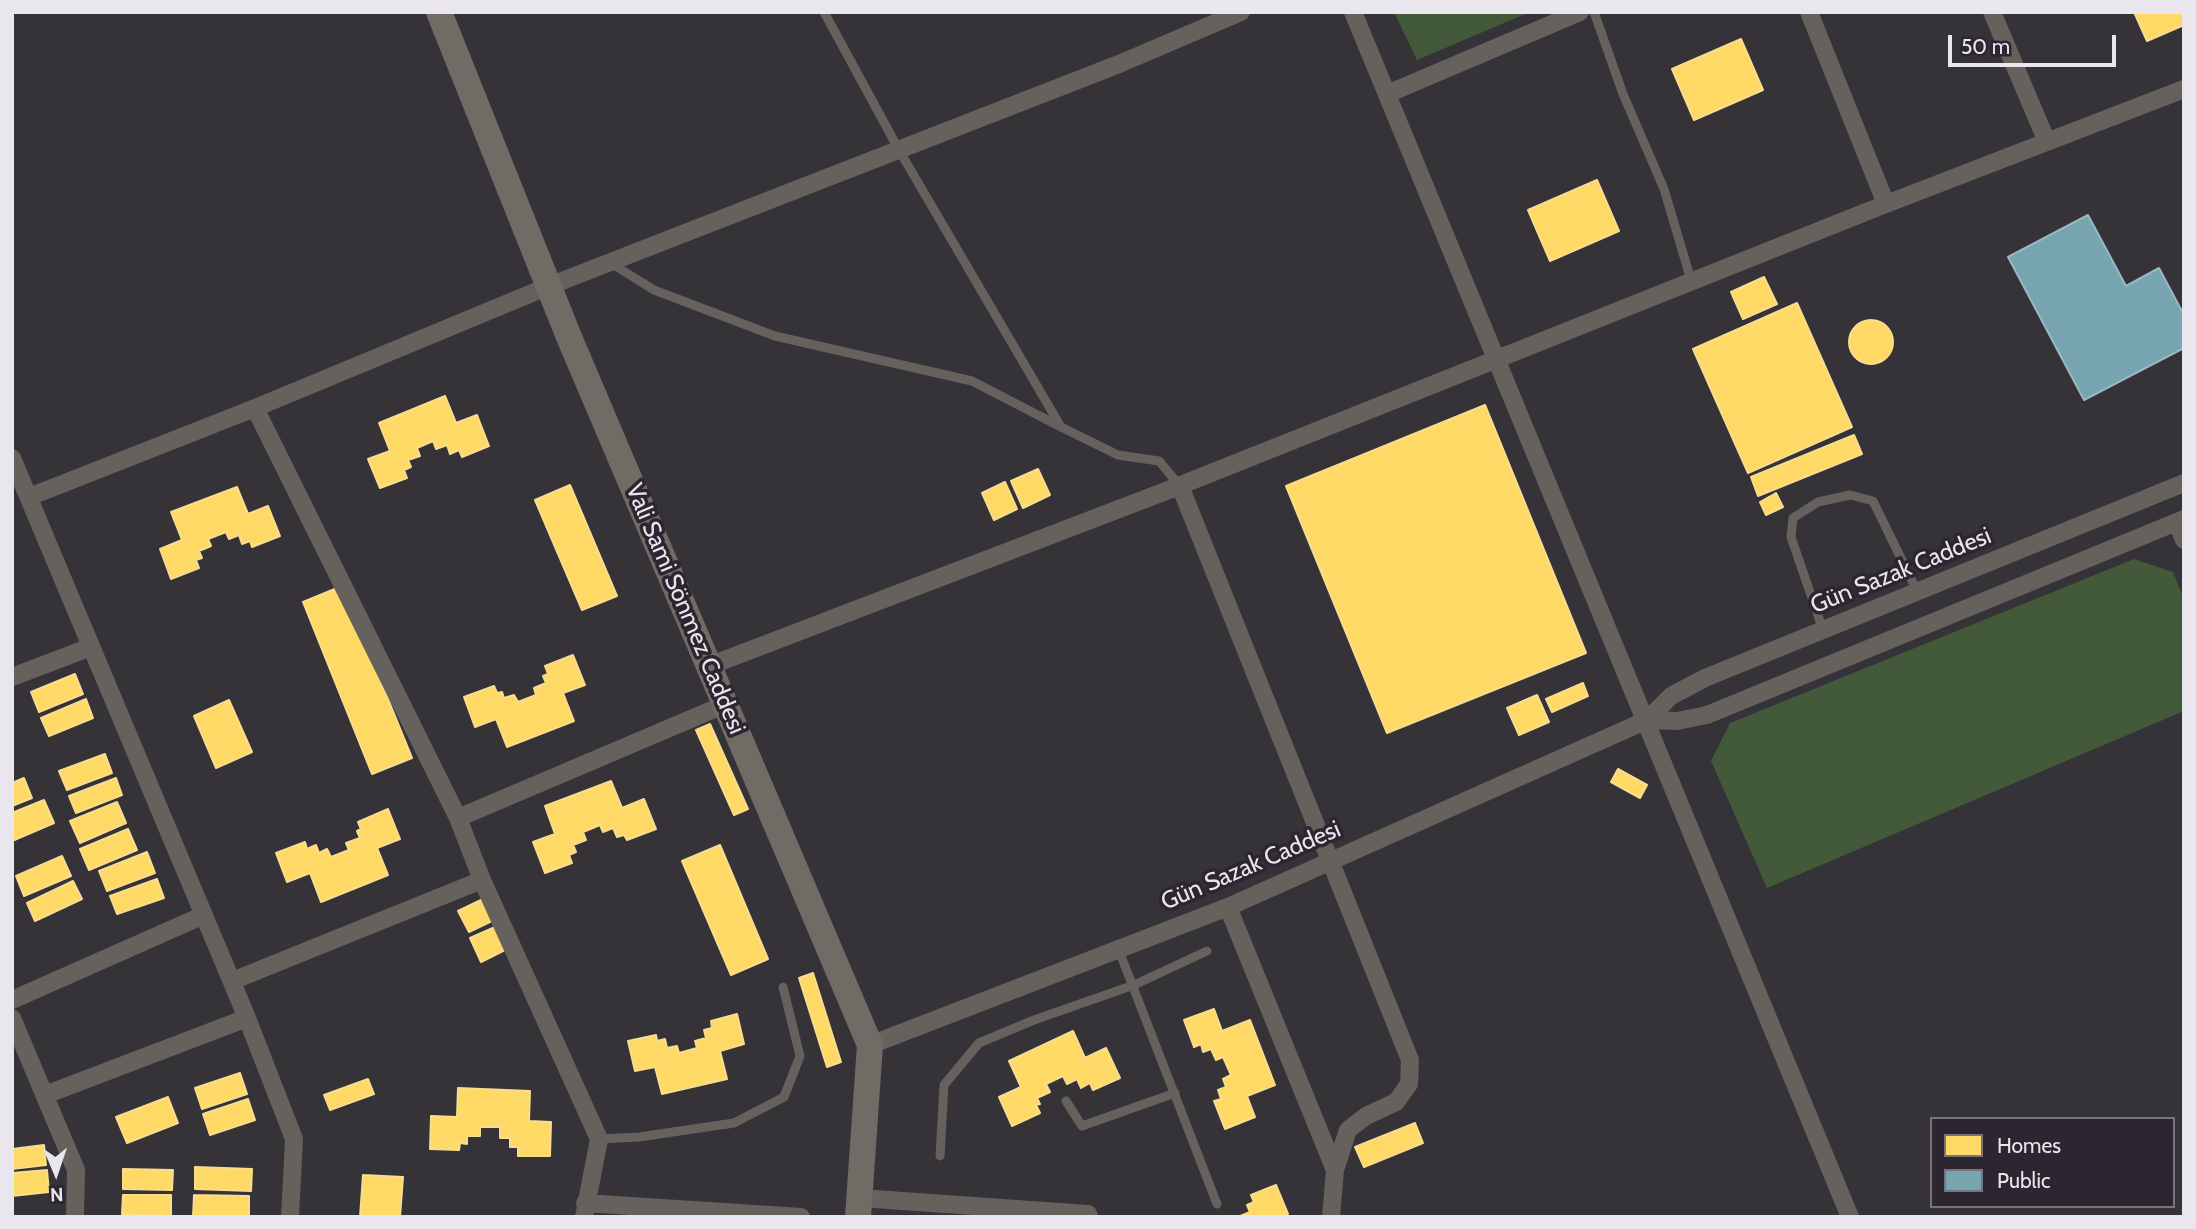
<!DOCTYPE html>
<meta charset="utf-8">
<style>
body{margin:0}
#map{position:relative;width:2196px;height:1229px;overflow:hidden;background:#353238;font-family:Cabin,sans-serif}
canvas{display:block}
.frame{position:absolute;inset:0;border:14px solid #eae6ed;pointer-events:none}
.legend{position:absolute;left:1930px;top:1117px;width:245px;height:91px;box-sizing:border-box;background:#2c2630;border:2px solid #78737c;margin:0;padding:9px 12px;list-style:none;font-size:21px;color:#eae6ed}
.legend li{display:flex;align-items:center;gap:14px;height:35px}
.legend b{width:35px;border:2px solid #78737c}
.north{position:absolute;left:21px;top:1138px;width:70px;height:70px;-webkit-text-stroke:5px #2c2630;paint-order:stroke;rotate:178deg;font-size:19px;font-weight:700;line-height:28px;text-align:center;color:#eae6ed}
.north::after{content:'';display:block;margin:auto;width:24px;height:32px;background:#eae6ed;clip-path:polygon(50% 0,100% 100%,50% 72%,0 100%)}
.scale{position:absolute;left:1948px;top:35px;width:168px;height:32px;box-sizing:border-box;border:4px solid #eae6ed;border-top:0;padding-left:9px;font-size:21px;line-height:24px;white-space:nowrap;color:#eae6ed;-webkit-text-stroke:5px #2c2630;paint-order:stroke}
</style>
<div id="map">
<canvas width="2196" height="1229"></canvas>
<div class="frame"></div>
<ul class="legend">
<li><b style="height:19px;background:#ffd966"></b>Homes</li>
<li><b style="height:19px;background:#76a5af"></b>Public</li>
</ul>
<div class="north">N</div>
<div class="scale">50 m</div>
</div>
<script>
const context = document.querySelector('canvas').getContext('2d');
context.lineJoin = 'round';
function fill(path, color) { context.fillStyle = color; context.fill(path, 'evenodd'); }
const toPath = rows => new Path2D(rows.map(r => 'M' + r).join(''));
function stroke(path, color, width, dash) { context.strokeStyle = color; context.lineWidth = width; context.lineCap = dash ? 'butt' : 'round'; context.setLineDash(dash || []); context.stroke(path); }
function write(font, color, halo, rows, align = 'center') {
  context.font = font + ' Cabin,sans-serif'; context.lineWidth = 7; context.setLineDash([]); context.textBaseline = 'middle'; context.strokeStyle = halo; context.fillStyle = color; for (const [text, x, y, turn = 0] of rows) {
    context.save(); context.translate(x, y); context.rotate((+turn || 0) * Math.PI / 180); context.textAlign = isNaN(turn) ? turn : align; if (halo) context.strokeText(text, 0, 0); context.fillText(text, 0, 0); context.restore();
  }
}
const green = toPath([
 [1394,12,1530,12,1417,60],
 [2134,559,2173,572,2184,599,2184,711,1767,888,1711,761,1730,723]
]);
const homes = toPath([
 [2134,12,2184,12,2184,25,2147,41,2134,12],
 [1741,39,1763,90,1694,120,1672,69,1741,39],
 [1597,180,1619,231,1550,261,1528,210,1597,180],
 [1764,277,1777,304,1743,319,1731,292,1764,277],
 [1797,303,1852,427,1748,473,1693,349,1797,303],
 '1849 342a22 22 0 1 1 44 0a22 22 0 1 1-44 0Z',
 [445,396,456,423,477,415,489,446,462,457,459,450,450,454,447,445,436,449,433,441,417,448,420,456,408,460,411,467,404,470,407,478,380,488,368,459,390,451,379,423,445,396],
 [1485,405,1586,653,1387,733,1286,486,1485,405],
 [1854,435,1862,454,1758,496,1751,477,1854,435],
 [1038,469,1050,495,1023,508,1011,481,1038,469],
 [1005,482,1017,509,994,520,982,493,1005,482],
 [570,485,617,596,582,610,535,500,570,485],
 [237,487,248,514,268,506,280,536,252,547,250,541,242,544,239,535,229,539,226,532,208,539,211,546,199,551,202,558,196,560,199,568,171,579,160,549,182,540,171,512,237,487],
 [1776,493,1783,507,1766,515,1760,502,1776,493],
 [342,586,412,758,372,774,303,602,342,586],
 [573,655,585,685,563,693,574,721,507,747,496,719,475,727,464,697,494,686,497,693,502,692,504,698,514,695,518,702,536,695,534,688,546,683,543,676,548,674,545,666,573,655],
 [75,674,83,694,39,712,31,692,75,674],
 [1583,683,1588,696,1552,712,1546,699,1583,683],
 [1537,695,1549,722,1519,735,1507,708,1537,695],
 [86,699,93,718,49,736,41,718,86,699],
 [229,700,252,752,216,768,194,716,229,700],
 [710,724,748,809,734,815,696,730,710,724],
 [105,754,112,773,67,790,59,771,105,754],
 [1618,769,1647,785,1640,798,1611,782,1618,769],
 [24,778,32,798,12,806,12,783,24,778],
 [116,778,122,795,76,813,69,796,116,778],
 [611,781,622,808,644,799,656,829,627,840,624,835,617,837,613,828,603,832,600,825,583,832,586,840,573,845,576,852,569,855,572,863,545,873,533,842,555,834,545,806,611,781],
 [44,800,54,823,12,841,12,813,44,800],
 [117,802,126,823,80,843,70,821,117,802],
 [388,809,400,839,377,848,388,875,321,902,310,873,287,882,276,853,305,842,307,849,316,845,319,853,327,849,331,857,349,850,346,843,360,838,357,831,361,829,358,822,388,809],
 [128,829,137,850,89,870,80,849,128,829],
 [720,845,768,959,731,975,682,861,720,845],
 [147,852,155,873,107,891,99,871,147,852],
 [62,856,71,876,24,896,16,876,62,856],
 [157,879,164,898,117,914,110,896,157,879],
 [73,881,82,899,35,921,27,903,73,881],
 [483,899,494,920,469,932,458,911,483,899],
 [495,927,505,950,481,962,470,938,495,927],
 [813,973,841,1062,827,1067,799,978,813,973],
 [1214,1009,1222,1031,1250,1020,1275,1085,1247,1096,1255,1117,1225,1129,1214,1101,1221,1099,1218,1090,1226,1087,1223,1079,1231,1075,1223,1057,1216,1060,1211,1049,1203,1052,1201,1044,1194,1047,1184,1020,1214,1009],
 [737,1014,744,1044,720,1051,727,1079,662,1094,655,1067,635,1071,628,1041,656,1035,657,1041,665,1039,667,1048,677,1046,679,1053,697,1048,695,1041,706,1038,704,1030,712,1028,711,1021,737,1014],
 [1073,1031,1085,1058,1106,1048,1120,1078,1093,1090,1090,1083,1081,1088,1077,1079,1067,1084,1063,1076,1046,1084,1050,1092,1037,1098,1040,1104,1036,1105,1040,1113,1012,1126,999,1097,1021,1087,1009,1061,1073,1031],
 [240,1073,247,1094,202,1109,195,1088,240,1073],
 [368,1079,374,1094,330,1110,324,1095,368,1079],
 [458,1088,530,1091,529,1121,551,1122,550,1156,518,1156,518,1147,510,1147,510,1138,500,1138,500,1127,480,1127,480,1136,467,1136,467,1144,460,1143,459,1150,430,1149,431,1116,457,1117,458,1088],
 [168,1097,178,1123,127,1143,116,1117,168,1097],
 [248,1099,255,1120,210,1135,203,1114,248,1099],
 [1415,1123,1423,1143,1364,1167,1355,1147,1415,1123],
 [44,1145,46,1165,12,1169,12,1149,44,1145],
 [195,1167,252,1169,251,1191,195,1189,195,1167],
 [123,1169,173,1170,172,1190,123,1189,123,1169],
 [47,1170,49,1192,12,1196,12,1173,47,1170],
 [363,1175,403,1177,400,1217,360,1217,363,1175],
 [1276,1185,1288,1214,1280,1217,1238,1217,1250,1212,1247,1205,1254,1202,1251,1195,1276,1185],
 [123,1195,171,1195,171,1216,122,1214,123,1195],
 [194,1195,249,1196,249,1217,193,1217,194,1195]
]);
const public = toPath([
 [2088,215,2126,286,2159,268,2184,315,2184,348,2084,400,2008,257,2088,215]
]);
const lane = toPath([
 [824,12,899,150,1061,427,1118,455,1159,461,1180,486],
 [1594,12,1623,94,1664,189,1691,280],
 [609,262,654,290,775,336,972,381,1059,426],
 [1823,630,1791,537,1793,518,1818,502,1850,495,1873,501,1917,591],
 [1118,948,1217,1204],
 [1066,1101,1082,1126,1175,1093],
 [599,1139,639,1137,734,1123,784,1097,800,1056,783,987],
 [940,1156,944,1085,979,1043,1034,1020,1134,985,1207,951]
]);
const street = toPath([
 [1353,12,1850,1217],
 [1809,12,1886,204],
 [1992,12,2047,142],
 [1387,94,1580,12],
 [255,408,458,818,482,880,599,1139,584,1217],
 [12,458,247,1018,294,1139,290,1217],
 [1180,486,1410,1060,1409,1084,1396,1102,1366,1116,1348,1130,1335,1170],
 [29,497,255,408,549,286,1119,64,1241,12],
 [2177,522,2184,540],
 [709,666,1166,491,1886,204,2184,89],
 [12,677,91,647],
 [1647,720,1677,721,1707,715,2184,519],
 [458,818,726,704],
 [1228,907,1335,1170,1331,1217],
 [232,981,482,880],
 [12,1000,204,915],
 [12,1018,76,1170,75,1217],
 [870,1045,1228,907,1647,720,1671,696,1705,678,2184,483],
 [45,1095,247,1018],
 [860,1198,1088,1214,1089,1217],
 [585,1203,801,1217]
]);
const secondary = toPath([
 [439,12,569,337,870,1045,858,1217]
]);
const streetNames = [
 ["Gün Sazak Caddesi",1901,571,-22],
 ["Vali Sami Sönmez Caddesi",685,609,67],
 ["Gün Sazak Caddesi",1251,866,-23]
];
fill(green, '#425a3a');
fill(homes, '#ffd966');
stroke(homes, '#f9dd8e', 2);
fill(public, '#76a5af');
stroke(public, '#99b8c2', 2);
stroke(lane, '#65615c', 9);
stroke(street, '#65615c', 18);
stroke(secondary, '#706b64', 26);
write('24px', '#eae6ed', '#2c2630', streetNames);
</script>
